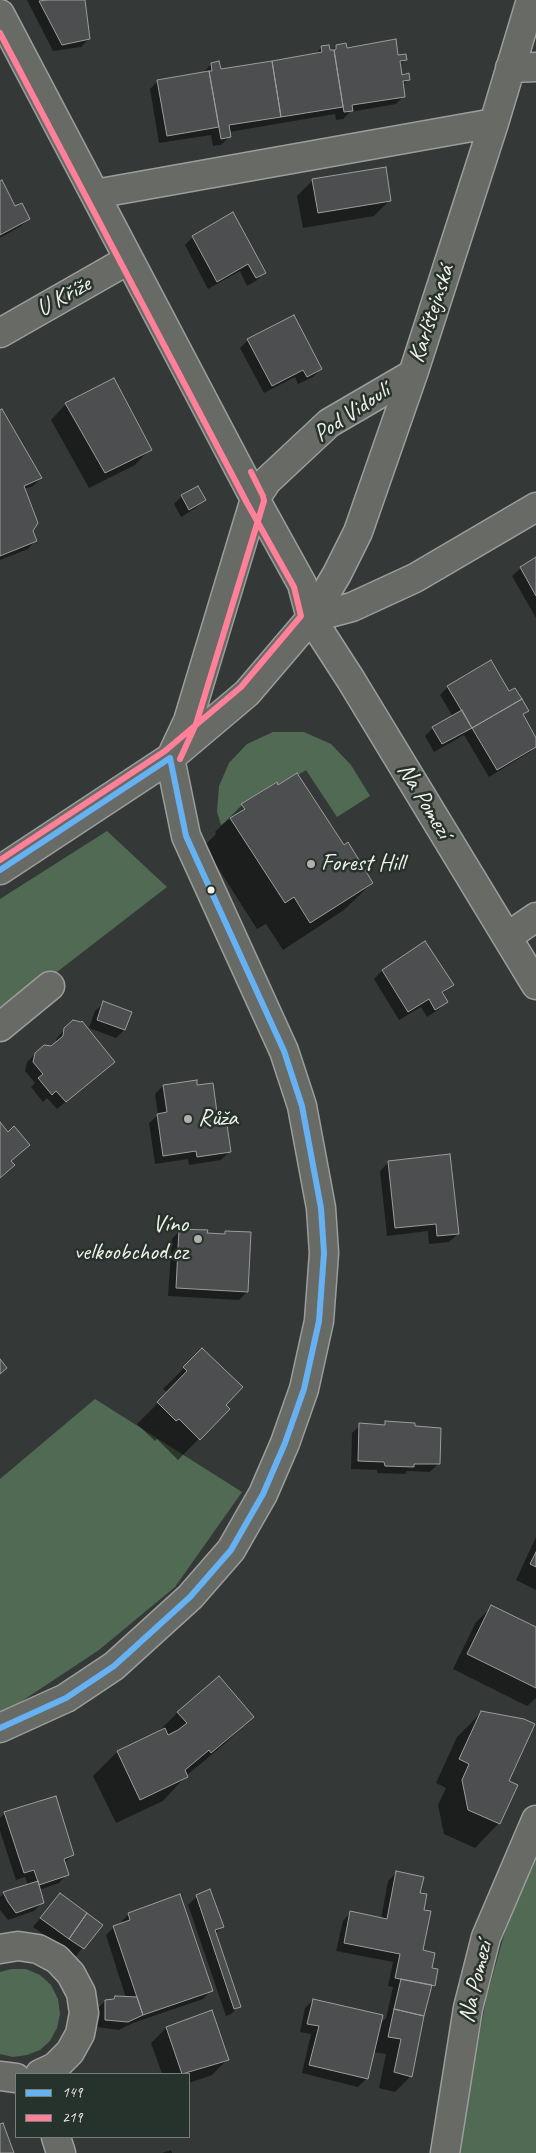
<!DOCTYPE html>
<meta charset="utf-8">
<style>
body{margin:0}
#map{position:relative;width:536px;height:2153px;overflow:hidden;background:#343937;font-family:Caveat,sans-serif}
canvas{display:block}
.legend{position:absolute;left:15px;top:2073px;width:175px;height:65px;box-sizing:border-box;background:#26332d;border:1px solid #787f78;margin:0;padding:6px 9px;list-style:none;font-size:15px;color:#f4f1e8}
.legend li{display:flex;align-items:center;gap:10px;height:25px}
.legend b{width:25px;border:1px solid #787f78}
</style>
<div id="map">
<canvas width="536" height="2153"></canvas>
<ul class="legend">
<li><b style="height:6px;background:#66b1f2"></b>149</li>
<li><b style="height:6px;background:#ff8098"></b>219</li>
</ul>
</div>
<script>
const context = document.querySelector('canvas').getContext('2d');
context.lineJoin = 'round';
function fill(path, color) { context.fillStyle = color; context.fill(path, 'evenodd'); }
const toPath = rows => new Path2D(rows.map(r => 'M' + r).join(''));
function stroke(path, color, width, dash) { context.strokeStyle = color; context.lineWidth = width; context.lineCap = dash ? 'butt' : 'round'; context.setLineDash(dash || []); context.stroke(path); }
function write(font, color, halo, rows, align = 'center') {
  context.font = font + ' Caveat,sans-serif'; context.lineWidth = 5; context.setLineDash([]); context.textBaseline = 'middle'; context.strokeStyle = halo; context.fillStyle = color; for (const [text, x, y, turn = 0] of rows) {
    context.save(); context.translate(x, y); context.rotate((+turn || 0) * Math.PI / 180); context.textAlign = isNaN(turn) ? turn : align; if (halo) context.strokeText(text, 0, 0); context.fillText(text, 0, 0); context.restore();
  }
}
const green = toPath([
 [273,732,304,732,331,744,351,765,370,796,337,817,306,770,298,775,297,773,278,785,276,782,242,804,245,809,221,825,217,812,219,786,229,763,247,744],
 [107,831,167,887,0,1016,0,899],
 [95,1399,242,1492,175,1587,99,1650,10,1709,0,1712,0,1479],
 [536,1858,536,2153,458,2153,486,1999,508,1921],
 [11,1969,26,1969,40,1975,51,1985,58,1999,60,2014,57,2028,50,2041,40,2050,27,2055,13,2057,0,2054,0,1972]
]);
const shadow = toPath([
 [27,0,84,0,89,39,81,47,53,51],
 [336,46,346,49,397,56,406,59,399,66,401,76,409,79,402,86,404,96,396,104,350,112,343,119,336,120,335,114,229,132,230,136,221,145,213,146,211,135,159,143,150,89,158,81,203,72,212,64,220,70,315,54,322,47,331,52],
 [313,180,390,200,374,216,303,228,297,196],
 [0,183,15,207,29,218,21,226,0,238],
 [233,214,264,273,256,281,247,286,240,271,208,289,185,245,193,237],
 [248,340,321,369,313,377,298,384,295,377,264,393,240,348],
 [66,404,150,449,135,465,89,488,51,420],
 [0,412,41,478,33,486,24,489,31,530,36,540,28,549,0,560],
 [182,496,204,500,196,508,181,517,174,504],
 [536,559,536,618,512,576,521,568],
 [448,687,509,692,528,710,522,716,536,740,536,746,530,752,489,777,464,735,434,752,425,736,433,728,453,717,440,695],
 [242,805,343,847,372,883,344,910,283,950,266,924,257,929,204,846,216,834,215,832],
 [425,942,452,985,442,994,446,1002,438,1010,427,1017,421,1007,399,1020,374,979,382,971],
 [104,1003,131,1013,124,1030,116,1038,89,1028,95,1011],
 [65,1029,114,1062,57,1109,47,1098,43,1102,31,1087,35,1083,25,1071,27,1062,35,1054,55,1044,57,1038],
 [196,1082,196,1086,217,1121,229,1152,221,1160,189,1165,188,1159,155,1164,149,1123,158,1115,155,1094,163,1086],
 [388,1163,458,1234,449,1242,429,1244,428,1231,387,1236,380,1171],
 [180,1230,223,1235,226,1232,247,1292,239,1300,168,1296,172,1239],
 [202,1350,224,1405,228,1409,178,1460,157,1439,155,1441,137,1424,168,1393,163,1389],
 [386,1423,438,1464,430,1472,407,1471,405,1474,377,1473,377,1470,351,1469,352,1433,360,1425,382,1426],
 [536,1537,536,1590,516,1580],
 [492,1607,536,1629,536,1698,527,1706,453,1669,476,1622],
 [178,1712,252,1717,228,1741,186,1776,163,1801,116,1823,93,1776,117,1752,157,1733],
 [482,1712,507,1781,516,1786,499,1823,475,1848,444,1834,438,1805,446,1788,436,1783,457,1737],
 [5,1813,73,1855,64,1863,67,1874,59,1883,39,1890,42,1903,34,1911,8,1920,0,1910,0,1897,4,1893,28,1885,25,1877,16,1880,0,1831,0,1818],
 [396,1873,419,1894,422,1911,421,1951,430,1969,434,1985,429,1990,411,2076,395,2092,379,2088,386,2054,373,2052,367,2078,358,2087,302,2073,311,2034,300,2032,305,2008,313,2000,379,2025,386,2018,393,1987,388,1986,393,1962,336,1951,343,1921,351,1912,381,1919,388,1881],
 [60,1895,101,1925,75,1957,33,1927],
 [197,1896,222,1927,215,1934,239,2006,231,2014,226,2016,188,1905],
 [129,1914,211,1991,203,1999,133,2023,119,2030,97,2027,97,2009,105,2001,112,2001,115,1997,126,1998,106,1935,114,1927,121,1924,121,1922],
 [166,2028,228,2059,212,2075,189,2083,189,2074,162,2074,151,2043],
 [171,2150,172,2153,162,2153]
]);
const building = toPath([
 [47,0,85,0,90,39,62,45,39,1,47,0],
 [396,39,398,55,406,54,407,60,400,61,402,75,409,73,410,80,403,81,405,97,352,105,353,111,344,112,334,50,336,49,336,45,346,43,347,48,396,39],
 [329,45,330,50,334,50,343,107,281,117,272,61,322,52,321,46,329,45],
 [219,61,221,69,272,61,281,117,229,125,231,137,221,139,209,71,212,71,211,63,219,61],
 [209,71,219,127,167,136,157,80,209,71],
 [386,167,391,201,318,213,312,179,386,167],
 [2,180,15,206,22,203,30,219,0,235,0,181,2,180],
 [233,212,266,273,256,278,248,264,217,282,192,236,233,212],
 [294,315,322,369,307,377,303,370,272,386,247,339,294,315],
 [114,378,152,450,105,473,65,403,114,378],
 [2,409,42,478,24,486,38,523,33,531,37,541,0,556,0,410,2,409],
 [198,486,206,500,189,510,181,495,198,486],
 [536,557,536,596,520,567,536,557],
 [491,660,509,691,515,688,522,699,472,728,447,686,491,660],
 [522,699,529,711,523,714,536,738,536,747,497,770,472,728,522,699],
 [462,710,472,728,442,744,432,727,462,710],
 [297,773,344,845,348,842,373,883,310,923,294,897,285,903,230,818,245,809,241,804,277,782,278,785,297,773],
 [425,941,454,985,442,992,448,1002,435,1010,429,999,408,1012,382,970,425,941],
 [103,1001,132,1012,125,1030,97,1020,103,1001],
 [73,1020,81,1022,82,1021,115,1062,66,1102,56,1091,52,1095,38,1078,43,1074,33,1062,35,1053,44,1045,51,1046,63,1036,64,1028,73,1020],
 [197,1080,197,1085,213,1083,218,1120,226,1118,231,1152,197,1157,196,1151,163,1156,157,1114,167,1112,163,1085,197,1080],
 [0,1122,8,1132,14,1126,30,1145,11,1161,15,1165,0,1178,0,1122],
 [450,1154,459,1234,437,1236,436,1224,395,1228,388,1161,450,1154],
 [179,1229,208,1230,207,1233,225,1234,225,1231,251,1232,248,1292,176,1288,179,1229],
 [202,1348,243,1387,226,1405,230,1409,200,1440,179,1419,176,1421,157,1402,187,1371,183,1367,202,1348],
 [0,1359,7,1368,0,1374,0,1359],
 [385,1421,415,1423,415,1426,441,1428,440,1464,414,1464,414,1467,385,1466,384,1462,358,1461,359,1423,385,1425,385,1421],
 [536,1552,536,1567,530,1564,536,1552],
 [491,1605,536,1627,536,1688,467,1654,491,1605],
 [219,1676,254,1717,211,1753,209,1750,185,1770,188,1777,140,1800,117,1751,165,1728,168,1735,178,1730,187,1723,177,1712,219,1676],
 [481,1711,524,1719,535,1724,509,1781,518,1785,500,1824,468,1810,462,1780,469,1764,459,1759,481,1711],
 [56,1796,74,1855,64,1859,69,1875,39,1885,34,1870,24,1873,4,1812,56,1796],
 [396,1871,424,1877,420,1893,427,1894,424,1910,431,1911,423,1950,435,1953,432,1968,438,1969,435,1986,395,1978,400,1954,344,1943,350,1911,387,1919,396,1871],
 [38,1881,44,1903,16,1913,8,1902,3,1892,38,1881],
 [210,1889,224,1927,215,1930,241,2007,234,2009,196,1895,210,1889],
 [60,1893,87,1913,69,1939,40,1918,60,1893],
 [180,1894,213,1991,143,2015,113,1926,130,1920,128,1913,180,1894],
 [87,1913,103,1925,84,1949,69,1939,87,1913],
 [401,1979,432,1985,424,2016,394,2009,401,1979],
 [115,1996,137,1997,143,2015,128,2022,105,2020,105,2000,114,1999,115,1996],
 [313,1999,383,2015,368,2079,309,2065,319,2026,307,2024,313,1999],
 [394,2009,424,2016,412,2077,394,2072,401,2039,388,2037,394,2009],
 [212,2010,229,2060,182,2074,166,2027,212,2010],
 [3,2123,14,2153,0,2153,0,2124,3,2123]
]);
const minor = toPath([
 [0,14,255,499,302,584,311,618,351,680,536,985],
 [510,68,536,67],
 [95,194,494,123],
 [0,333,128,260],
 [311,618,352,607,415,578,536,507],
 [173,753,188,721,255,499,267,481,329,423,413,374],
 [0,870,170,758,247,693,311,618,337,574,358,532,413,374,494,123,531,0],
 [507,937,536,917],
 [0,1027,50,986],
 [0,1728,66,1698,114,1666,190,1597,231,1550,263,1494,285,1443,304,1389,319,1321,324,1253,321,1208,302,1106,284,1051,186,836,170,758],
 [0,1949,18,1946,38,1949,57,1959,71,1974,81,1993,84,2013,80,2034,70,2052,55,2067,40,2074],
 [0,2076,16,2078],
 [56,2137,61,2153],
 [445,2153,468,2008,486,1937,536,1820]
]);
const bus1 = toPath([
 [0,870,170,758],
 [0,1728,66,1698,114,1666,190,1597,231,1550,263,1494,285,1443,304,1389,319,1321,324,1253,321,1208,302,1106,284,1051,186,836,170,758]
]);
const bus2 = toPath([
 [0,33,247,503,294,587,301,616,241,687,165,751,0,860],
 [180,759,196,724,264,501,263,496,251,472]
]);
const markers = [
 [311,864,5,"#b1b1aa"],
 [211,890,4.5,"#f4f1e8"],
 [188,1119,5,"#b1b1aa"],
 [198,1239,5,"#b1b1aa"]
];
const streetNames = [
 ["U Kříže",64,297,-29],
 ["Karlštejnská",432,314,-72],
 ["Pod Vidoulí",352,413,-34],
 ["Na Pomezí",424,801,59],
 ["Na Pomezí",476,1982,-77]
];
const poiNames = [
 ["Forest Hill",321,864],
 ["Růža",198,1119],
 ["Víno",188,1225,"right"],
 ["velkoobchod.cz",188,1253,"right"]
];
fill(green, '#516a54');
fill(shadow, '#0007');
fill(building, '#4d4e4f');
stroke(building, '#9b9d9b', 1);
stroke(minor, '#9b9d9b', 31);
stroke(minor, '#686a66', 28);
stroke(bus1, '#66b1f2', 6);
stroke(bus2, '#ff8098', 6);
for (const [x, y, r, color] of markers) { const dot = new Path2D(); dot.arc(x, y, r, 0, 2 * Math.PI); context.fillStyle = color; context.fill(dot); stroke(dot, '#26332d', 2); }
write('24px', '#f4f1e8', '#26332d', streetNames);
write('24px', '#f4f1e8', '#26332d', poiNames, 'left');
</script>
